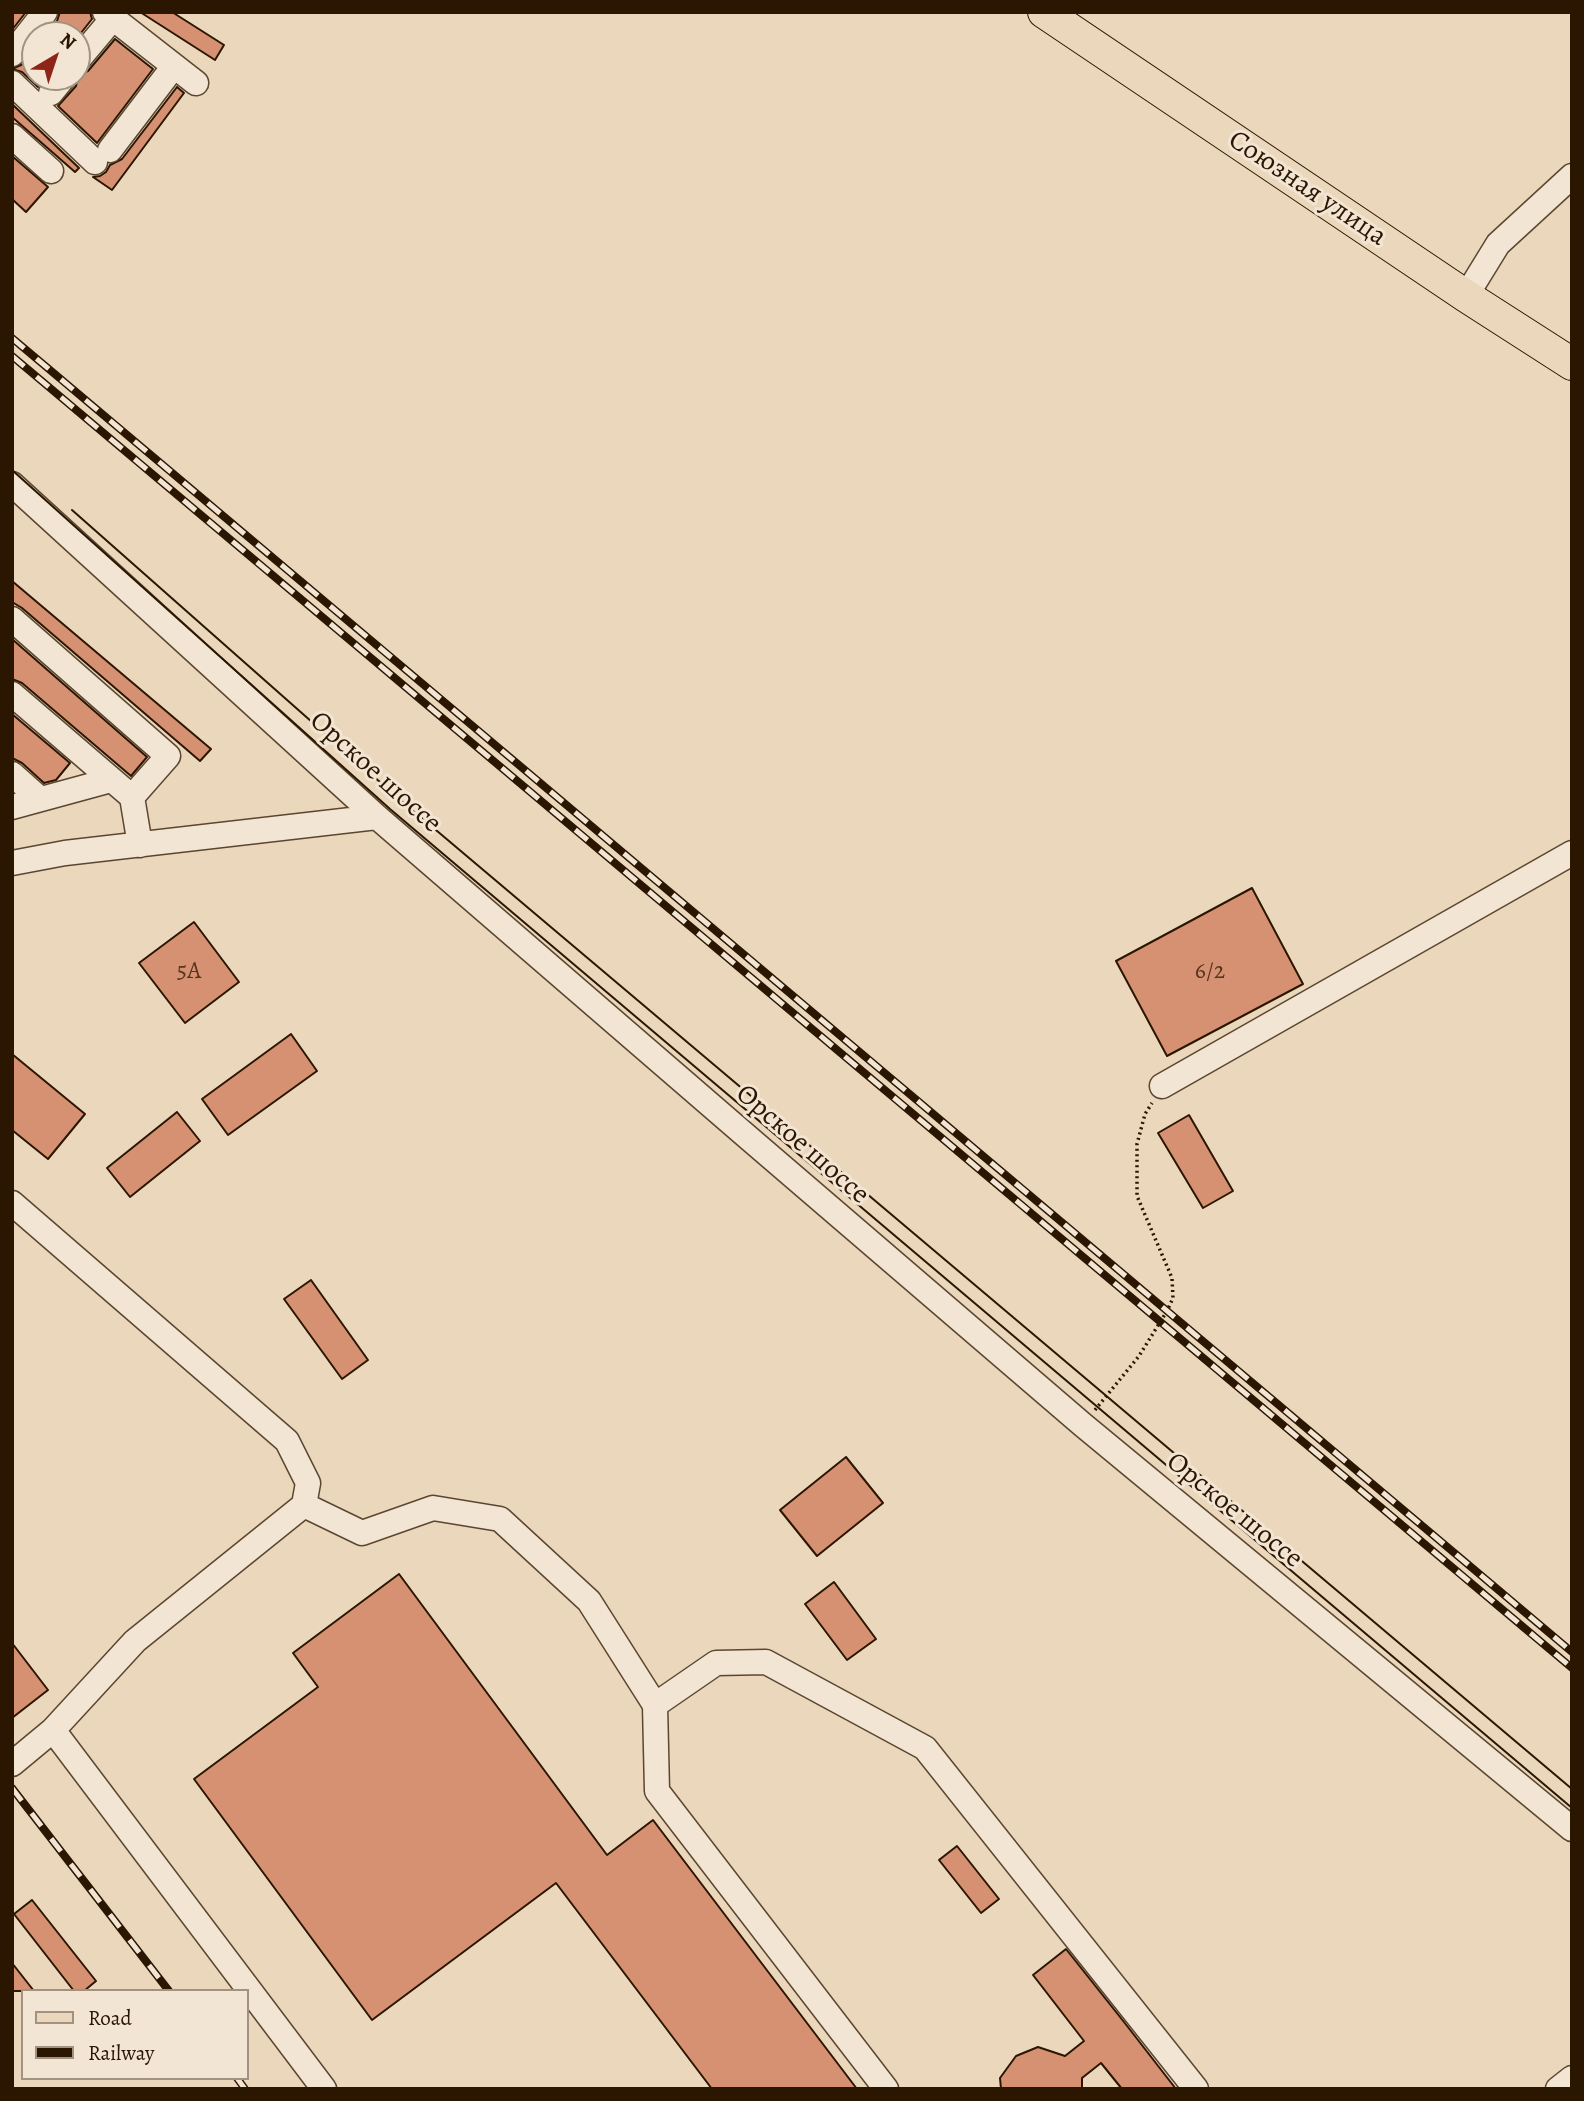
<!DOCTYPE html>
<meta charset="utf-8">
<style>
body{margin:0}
#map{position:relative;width:1584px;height:2101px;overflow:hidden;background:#ebd7bc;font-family:Alegreya,serif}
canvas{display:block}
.frame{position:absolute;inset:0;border:14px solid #2b1602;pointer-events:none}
.legend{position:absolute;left:21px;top:1989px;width:228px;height:91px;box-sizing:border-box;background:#f2e5d3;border:2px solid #a2927f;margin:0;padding:9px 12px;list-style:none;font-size:21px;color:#2b1602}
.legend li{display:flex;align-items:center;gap:14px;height:35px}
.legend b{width:35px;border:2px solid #a2927f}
.north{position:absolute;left:21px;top:21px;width:70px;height:70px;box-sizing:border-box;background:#f2e5d3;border:2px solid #a2927f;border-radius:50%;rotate:39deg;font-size:19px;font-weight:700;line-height:28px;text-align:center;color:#2b1602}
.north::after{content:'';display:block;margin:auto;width:24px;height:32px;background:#8f2418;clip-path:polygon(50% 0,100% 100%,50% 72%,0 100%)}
</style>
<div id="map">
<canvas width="1584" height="2101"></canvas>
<div class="frame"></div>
<ul class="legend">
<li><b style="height:9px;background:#ebd7bc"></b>Road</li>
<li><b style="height:9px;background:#2b1602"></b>Railway</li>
</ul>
<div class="north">N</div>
</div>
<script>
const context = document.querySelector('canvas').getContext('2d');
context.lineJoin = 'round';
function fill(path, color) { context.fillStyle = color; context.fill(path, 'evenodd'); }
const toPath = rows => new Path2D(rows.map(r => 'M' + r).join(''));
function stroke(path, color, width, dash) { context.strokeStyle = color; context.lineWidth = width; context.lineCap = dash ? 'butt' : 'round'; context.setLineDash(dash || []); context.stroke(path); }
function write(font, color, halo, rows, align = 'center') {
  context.font = font + ' Alegreya,serif'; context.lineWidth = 6; context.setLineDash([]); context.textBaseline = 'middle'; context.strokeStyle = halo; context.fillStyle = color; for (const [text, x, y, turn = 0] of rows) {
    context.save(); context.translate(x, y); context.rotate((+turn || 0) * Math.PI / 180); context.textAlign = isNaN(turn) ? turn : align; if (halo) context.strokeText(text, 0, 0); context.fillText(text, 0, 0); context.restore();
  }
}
const building = toPath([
 [12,12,26,12,12,30,12,12],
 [60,12,90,12,92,19,77,38,77,35,46,35,57,21,60,12],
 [140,12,172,12,224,45,215,60,140,12],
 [115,39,153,69,97,143,58,106,76,86,78,75,88,71,115,39],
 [35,49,35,77,45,77,38,87,22,72,12,69,23,64,35,49],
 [177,87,184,93,112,190,93,177,100,176,106,172,110,165,122,159,177,87],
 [12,104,79,168,75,172,12,117,12,104],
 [12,156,48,187,26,212,12,199,12,156],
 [12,581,211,749,200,761,22,608,12,602,12,581],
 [12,639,147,757,131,776,22,683,12,679,12,639],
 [12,714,70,763,56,780,44,783,22,763,12,758,12,714],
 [1252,888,1303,984,1167,1056,1116,961,1252,888],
 [194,922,239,982,185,1023,139,963,194,922],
 [291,1034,317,1071,228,1135,202,1099,291,1034],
 [12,1054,85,1114,48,1159,12,1130,12,1054],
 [177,1112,200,1141,130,1197,107,1168,177,1112],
 [1189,1115,1233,1191,1203,1208,1158,1133,1189,1115],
 [311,1280,368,1360,342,1379,284,1299,311,1280],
 [846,1457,883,1503,817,1556,780,1510,846,1457],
 [399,1574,607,1855,653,1820,857,2089,712,2089,556,1883,372,2020,194,1779,318,1687,293,1653,399,1574],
 [834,1582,876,1639,847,1660,805,1604,834,1582],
 [12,1643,48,1690,12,1718,12,1643],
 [957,1846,999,1899,981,1913,939,1860,957,1846],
 [32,1900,96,1981,84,1991,74,1991,14,1914,32,1900],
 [1066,1949,1124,2022,1176,2089,1122,2089,1101,2063,1082,2078,1082,2089,1001,2089,1000,2078,1016,2056,1038,2047,1065,2056,1084,2041,1033,1975,1066,1949],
 [12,1963,34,1991,12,1991,12,1963]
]);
const path = toPath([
 [1095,1410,1139,1356,1167,1311,1173,1298,1172,1278,1137,1196,1137,1144,1145,1114,1152,1103]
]);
const minor = toPath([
 [105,12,196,83],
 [12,54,45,12],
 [77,61,113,18],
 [12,83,95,162],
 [51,93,64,77],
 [12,136,51,171],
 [110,150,174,66],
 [1466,296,1498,244,1572,176],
 [12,484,377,817,751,1140,1083,1425,1572,1829],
 [12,619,168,756,132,797],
 [12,694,132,797,140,845],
 [12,774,40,799],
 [12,807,111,780],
 [12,863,65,853,377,817],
 [1162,1086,1572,853],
 [12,1203,287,1441,308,1483,304,1505,135,1641,53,1730,12,1764],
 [304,1505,362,1533,433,1508,500,1519,589,1601,655,1705,657,1791,886,2089],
 [655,1705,716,1663,766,1662,925,1748,1196,2089],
 [53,1730,324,2089],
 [1558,2089,1572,2078]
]);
const major = toPath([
 [1044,12,1466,296,1572,364]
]);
const tram = toPath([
 [12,470,390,809,1572,1808],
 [72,510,398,798,1572,1789]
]);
const rail = toPath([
 [12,338,1572,1652],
 [12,356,1572,1668],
 [12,1788,169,1991],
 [237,2078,245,2089]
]);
const numberNames = [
 ["5А",189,972],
 ["6/2",1210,972]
];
const streetNames = [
 ["Союзная улица",1307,189,34],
 ["Орское шоссе",375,773,42],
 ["Орское шоссе",802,1145,41],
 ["Орское шоссе",1234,1511,39]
];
fill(building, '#d69172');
stroke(building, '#2b1602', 2);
stroke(minor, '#5b4630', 27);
stroke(major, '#2b1602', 34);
stroke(path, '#2b1602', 3.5, [2, 3.5]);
stroke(minor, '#f2e5d3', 24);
stroke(major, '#ebd7bc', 32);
stroke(tram, '#2b1602', 2);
stroke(rail, '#2b1602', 8);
stroke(rail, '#f2e5d3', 5, [16]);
write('24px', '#56351e', null, numberNames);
write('28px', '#2b1602', '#f2e5d3', streetNames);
</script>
